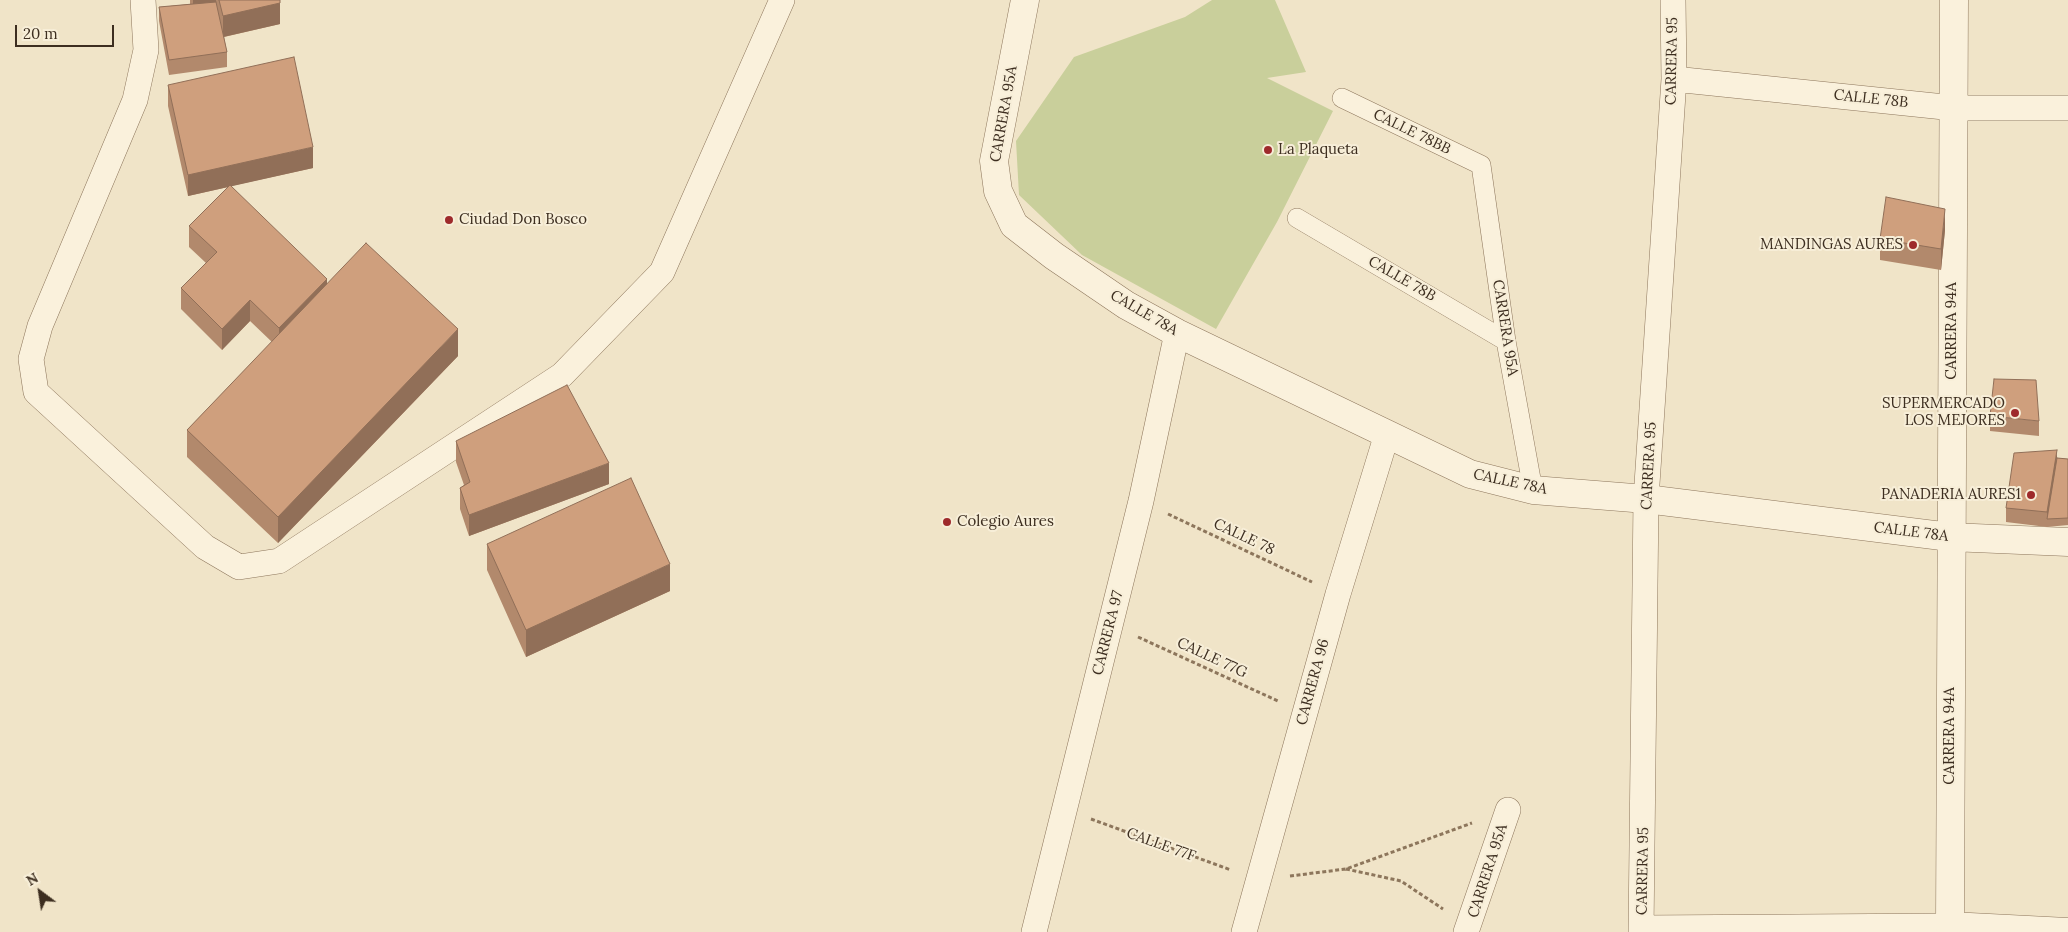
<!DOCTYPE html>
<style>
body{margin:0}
#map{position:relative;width:2068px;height:932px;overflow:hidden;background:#f0e4c8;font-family:Lora,serif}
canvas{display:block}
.north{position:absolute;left:15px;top:867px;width:50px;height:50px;-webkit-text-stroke:4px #f7eed8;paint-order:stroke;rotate:329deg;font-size:14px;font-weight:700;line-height:20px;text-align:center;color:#3d2e20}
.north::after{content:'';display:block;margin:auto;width:18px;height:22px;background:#3d2e20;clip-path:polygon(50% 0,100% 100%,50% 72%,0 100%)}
.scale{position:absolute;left:15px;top:25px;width:99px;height:22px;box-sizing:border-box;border:2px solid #3d2e20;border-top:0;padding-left:6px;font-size:15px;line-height:18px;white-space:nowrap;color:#3d2e20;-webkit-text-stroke:4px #f7eed8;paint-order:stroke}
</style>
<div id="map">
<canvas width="2068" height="932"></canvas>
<div class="north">N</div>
<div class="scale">20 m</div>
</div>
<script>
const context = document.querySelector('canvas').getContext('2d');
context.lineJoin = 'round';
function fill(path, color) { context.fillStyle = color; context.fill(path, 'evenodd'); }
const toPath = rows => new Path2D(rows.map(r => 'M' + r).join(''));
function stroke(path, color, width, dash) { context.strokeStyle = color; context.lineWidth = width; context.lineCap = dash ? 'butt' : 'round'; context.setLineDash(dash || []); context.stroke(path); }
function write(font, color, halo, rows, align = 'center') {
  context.font = font + ' Lora,serif'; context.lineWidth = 4; context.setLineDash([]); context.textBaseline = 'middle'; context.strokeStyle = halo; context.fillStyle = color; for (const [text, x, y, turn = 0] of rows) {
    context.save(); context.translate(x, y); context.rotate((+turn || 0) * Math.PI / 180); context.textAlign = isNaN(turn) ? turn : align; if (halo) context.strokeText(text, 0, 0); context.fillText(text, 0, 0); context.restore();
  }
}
const green = toPath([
 [1212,0,1275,0,1306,72,1267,78,1333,111,1277,222,1216,329,1082,255,1019,195,1016,141,1074,57,1185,17]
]);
const path = toPath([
 [1168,514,1312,582],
 [1138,637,1278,701],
 [1091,819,1231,870],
 [1346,869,1401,881,1443,909],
 [1290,876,1346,869,1472,823]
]);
const pedestrian = toPath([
 [1342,98,1481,165,1506,341,1533,490],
 [1297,218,1506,341]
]);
const minor = toPath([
 [143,0,146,50,135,100,40,326,31,359,36,392,205,547,239,567,279,561,562,375,662,272,782,0],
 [1674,79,1954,108,2068,108],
 [1642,928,1950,926,1949,932],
 [1034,932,1141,501,1177,333],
 [1244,932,1338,594,1387,434],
 [1466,932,1508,810],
 [1641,932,1646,499,1674,79,1673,0]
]);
const tertiary = toPath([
 [1025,0,994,161,998,191,1014,225,1054,256,1126,305,1177,333,1470,474,1533,490,1646,499,1950,537,2068,542],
 [1954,0,1950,926,2068,932]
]);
const wall = toPath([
 [190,0,280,0,280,24,224,37,227,52,227,67,169,75,159,21,159,7,190,4],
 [168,85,313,168,231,186,327,284,458,356,278,543,187,457,187,430,272,342,250,321,222,350,181,309,181,288,206,263,189,247,189,226,228,187,188,196,168,106],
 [1945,230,1941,270,1880,260,1880,239],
 [1990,416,2039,421,2039,436,1990,431],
 [456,441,609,484,469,536,460,509,460,488,464,485,456,462],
 [2057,458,2068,459,2068,525,2047,527,2006,522,2006,508],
 [487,544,670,591,526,657,487,570]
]);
const shadedWall = toPath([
 [193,0,216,0,216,8,193,14],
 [280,3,280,24,223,37,223,16],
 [313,147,313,168,188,196,188,175],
 [1945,209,1945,230,1941,270,1941,249],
 [327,279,327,300,279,349,279,328],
 [250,300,250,321,222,350,222,329],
 [458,329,458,356,278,543,278,517],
 [2057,450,2057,465,2047,519,2047,527,2047,512],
 [609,463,609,484,469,536,469,515],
 [670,564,670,591,526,657,526,630]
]);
const building = toPath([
 [219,0,280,0,280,3,223,16,219,0],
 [216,2,227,52,169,60,159,7,216,2],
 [294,57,313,147,188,175,168,85,294,57],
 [230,185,327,279,279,328,250,300,222,329,181,288,217,252,189,226,230,185],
 [1886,197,1945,209,1941,249,1880,239,1886,197],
 [366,243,458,329,278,517,187,430,366,243],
 [1994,379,2036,380,2039,421,1990,416,1994,379],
 [567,385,609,463,469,515,460,488,470,482,456,441,567,385],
 [2057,450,2047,512,2006,508,2014,453,2057,450],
 [2057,458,2068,459,2068,518,2047,519,2057,458],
 [631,478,670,564,526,630,487,544,631,478]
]);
const markers = [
 [1268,150,5,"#9e2a2b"],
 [449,220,5,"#9e2a2b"],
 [1913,245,5,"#9e2a2b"],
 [2015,413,5,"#9e2a2b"],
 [2031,495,5,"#9e2a2b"],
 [947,522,5,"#9e2a2b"]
];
const streetNames = [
 ["CARRERA 95",1672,61,-89],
 ["CALLE 78B",1871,99,6],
 ["CARRERA 95A",1004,114,-80],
 ["CALLE 78BB",1412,132,26],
 ["CALLE 78B",1402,279,30],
 ["CALLE 78A",1144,313,30],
 ["CARRERA 95A",1505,328,81],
 ["CARRERA 94A",1952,331,-90],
 ["CARRERA 95",1649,466,-87],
 ["CALLE 78A",1510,482,12],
 ["CALLE 78A",1911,532,7],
 ["CALLE 78",1244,537,25],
 ["CARRERA 97",1108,633,-76],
 ["CALLE 77G",1212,658,25],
 ["CARRERA 96",1313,682,-75],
 ["CARRERA 94A",1950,736,-90],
 ["CALLE 77F",1161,845,20],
 ["CARRERA 95A",1488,871,-72],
 ["CARRERA 95",1643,871,-89]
];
const poiNames = [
 ["La Plaqueta",1278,150],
 ["Ciudad Don Bosco",459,220],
 ["MANDINGAS AURES",1903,245,"right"],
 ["SUPERMERCADO",2005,404,"right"],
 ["LOS MEJORES",2005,421,"right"],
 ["PANADERIA AURES1",2021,495,"right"],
 ["Colegio Aures",957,522]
];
fill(green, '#c9cf9b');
stroke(pedestrian, '#8d765c', 20);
stroke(minor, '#8d765c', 26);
stroke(tertiary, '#8d765c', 29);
stroke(path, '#8d765c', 3, [4, 2.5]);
stroke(pedestrian, '#faf1dc', 19);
stroke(minor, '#faf1dc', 25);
stroke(tertiary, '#faf1dc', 28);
fill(wall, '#b2896c');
fill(shadedWall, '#916f58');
fill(building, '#cf9f7d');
stroke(building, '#916f58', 1);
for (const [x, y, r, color] of markers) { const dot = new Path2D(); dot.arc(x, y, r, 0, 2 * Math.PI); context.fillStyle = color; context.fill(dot); stroke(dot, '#f7eed8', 2); }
write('15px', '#3d2e20', '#f7eed8', streetNames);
write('15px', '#3d2e20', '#f7eed8', poiNames, 'left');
</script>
